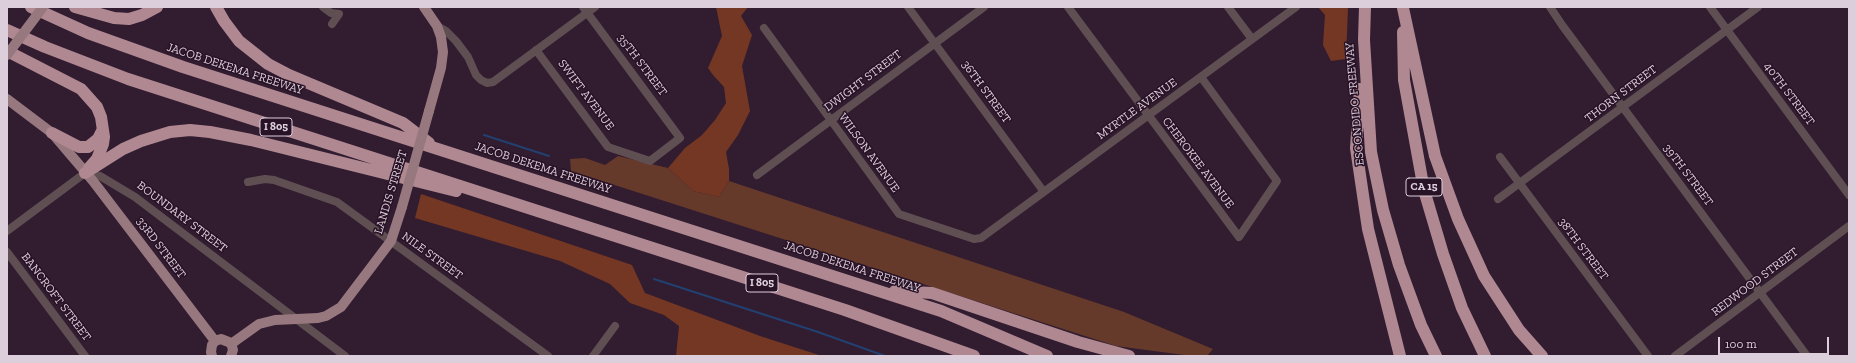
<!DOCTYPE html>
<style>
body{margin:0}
#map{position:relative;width:1856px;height:363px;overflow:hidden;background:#321c30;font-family:"Zilla Slab",serif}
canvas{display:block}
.frame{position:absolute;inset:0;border:8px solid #ddcedb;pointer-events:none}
.scale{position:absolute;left:1718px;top:337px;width:111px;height:18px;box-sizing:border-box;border:2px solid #ddcedb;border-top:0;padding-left:5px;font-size:12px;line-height:14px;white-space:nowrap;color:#ddcedb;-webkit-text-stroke:3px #281226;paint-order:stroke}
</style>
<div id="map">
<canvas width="1856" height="363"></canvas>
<div class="frame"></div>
<div class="scale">100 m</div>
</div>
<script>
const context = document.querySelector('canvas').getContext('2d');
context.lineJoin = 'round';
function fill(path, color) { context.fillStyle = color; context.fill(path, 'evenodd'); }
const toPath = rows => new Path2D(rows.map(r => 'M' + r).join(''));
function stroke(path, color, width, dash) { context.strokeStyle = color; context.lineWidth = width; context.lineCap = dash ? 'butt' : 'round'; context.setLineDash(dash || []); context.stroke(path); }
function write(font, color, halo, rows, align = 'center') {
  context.font = font + ' "Zilla Slab",serif'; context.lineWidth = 3; context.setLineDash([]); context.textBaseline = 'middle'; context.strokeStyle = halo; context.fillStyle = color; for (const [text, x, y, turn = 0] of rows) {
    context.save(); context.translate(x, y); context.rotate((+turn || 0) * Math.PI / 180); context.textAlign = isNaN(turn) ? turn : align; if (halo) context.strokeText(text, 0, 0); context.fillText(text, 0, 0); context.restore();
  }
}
const green = toPath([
 [618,156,668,168,693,191,719,197,729,181,1124,312,1213,349,1207,356,1192,356,1116,346,571,171,570,159,585,158,605,165]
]);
const forest = toPath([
 [716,7,748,7,741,16,752,35,742,66,750,111,738,135,726,152,729,169,729,181,719,197,693,191,668,168,685,148,702,135,715,120,726,103,724,87,713,75,708,68,722,36],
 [1318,7,1348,7,1346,59,1331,61,1323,45,1325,15],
 [421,194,632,265,645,293,760,336,822,356,676,356,679,326,664,315,630,303,610,284,560,261,415,218]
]);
const stream = toPath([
 [484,135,549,156],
 [654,279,818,332,885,356]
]);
const minor = toPath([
 [323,7,331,13,339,14,332,24],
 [908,7,1044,192],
 [1068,7,1239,237,1277,181,1201,77],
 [1228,7,1252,39],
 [1550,7,1562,25,1807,356],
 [1710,7,1849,195],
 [437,26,446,31,456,41,468,57,476,75,481,80,487,83,493,82,595,7],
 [764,28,899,214,974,239,981,238,1296,7],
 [536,50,608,147,650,161,680,138,583,7],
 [1500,157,1648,356],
 [757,175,984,7],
 [248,182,265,179,274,180,337,202,548,356],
 [1498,199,1758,7],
 [7,231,85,173,100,176,135,197,345,356],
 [7,252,85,356],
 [593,356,615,326],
 [1675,356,1849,226]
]);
const major = toPath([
 [424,7,437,26,441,37,443,52,441,68,429,111],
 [7,99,52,133,93,181,215,341],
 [231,344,259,324,275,320,318,318,326,316,341,307,391,241,402,207],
 [212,356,211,352,212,345,215,341,221,339,231,343,233,350,231,356]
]);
const highway = toPath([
 [31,7,88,33,183,67,941,311,1047,356],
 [75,7,114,18,129,19,142,15,157,7],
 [216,7,224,21,239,41,268,64,289,75,403,123,429,143],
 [1365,7,1364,40,1371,152,1383,210,1399,265,1421,325,1436,356],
 [1403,8,1435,156,1458,219,1484,276,1519,330,1542,356],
 [7,30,45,47,128,79,845,310,974,356],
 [1403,32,1404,80,1424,190,1443,254,1462,308,1485,356],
 [7,51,81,89,97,107,101,117,104,137,103,144,97,159,89,168],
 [1360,89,1356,148,1368,229,1400,356],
 [52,133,79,147,88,147,98,139,102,131],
 [85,173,123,149,141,141,170,132,190,130,210,132,251,140,456,191],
 [895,291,932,293,1078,342,1129,356]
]);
const majorBridge = toPath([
 [7,55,43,7],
 [402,207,429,111]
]);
const shields = [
 [276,127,32],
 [1424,187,36],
 [762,283,32]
];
const shieldNames = [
 ["I 805",276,127],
 ["CA 15",1424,187],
 ["I 805",762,283]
];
const streetNames = [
 ["35TH STREET",642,65,53],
 ["JACOB DEKEMA FREEWAY",235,69,18],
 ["DWIGHT STREET",863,81,-37],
 ["36TH STREET",986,92,54],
 ["THORN STREET",1621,94,-37],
 ["40TH STREET",1789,94,53],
 ["SWIFT AVENUE",586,95,53],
 ["ESCONDIDO FREEWAY",1355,104,-95],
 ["MYRTLE AVENUE",1137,109,-36],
 ["WILSON AVENUE",869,153,54],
 ["CHEROKEE AVENUE",1198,163,53],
 ["JACOB DEKEMA FREEWAY",543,168,18],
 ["39TH STREET",1688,175,53],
 ["LANDIS STREET",391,192,-73],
 ["BOUNDARY STREET",182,217,37],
 ["33RD STREET",161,248,53],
 ["38TH STREET",1583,249,53],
 ["NILE STREET",432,256,36],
 ["JACOB DEKEMA FREEWAY",852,267,18],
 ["REDWOOD STREET",1755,282,-37],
 ["BANCROFT STREET",56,297,53]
];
fill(green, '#663a2b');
fill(forest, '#743723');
stroke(stream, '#224070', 2);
stroke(minor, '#5f4f52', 8);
stroke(major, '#98787f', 10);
stroke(highway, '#af8891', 12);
stroke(majorBridge, '#98787f', 10);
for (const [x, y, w] of shields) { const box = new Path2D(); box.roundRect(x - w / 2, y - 9, w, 18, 3); context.fillStyle = '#281226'; context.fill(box); stroke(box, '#ddcedb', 1); }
write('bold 11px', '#ddcedb', null, shieldNames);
write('12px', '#ddcedb', '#281226', streetNames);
</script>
